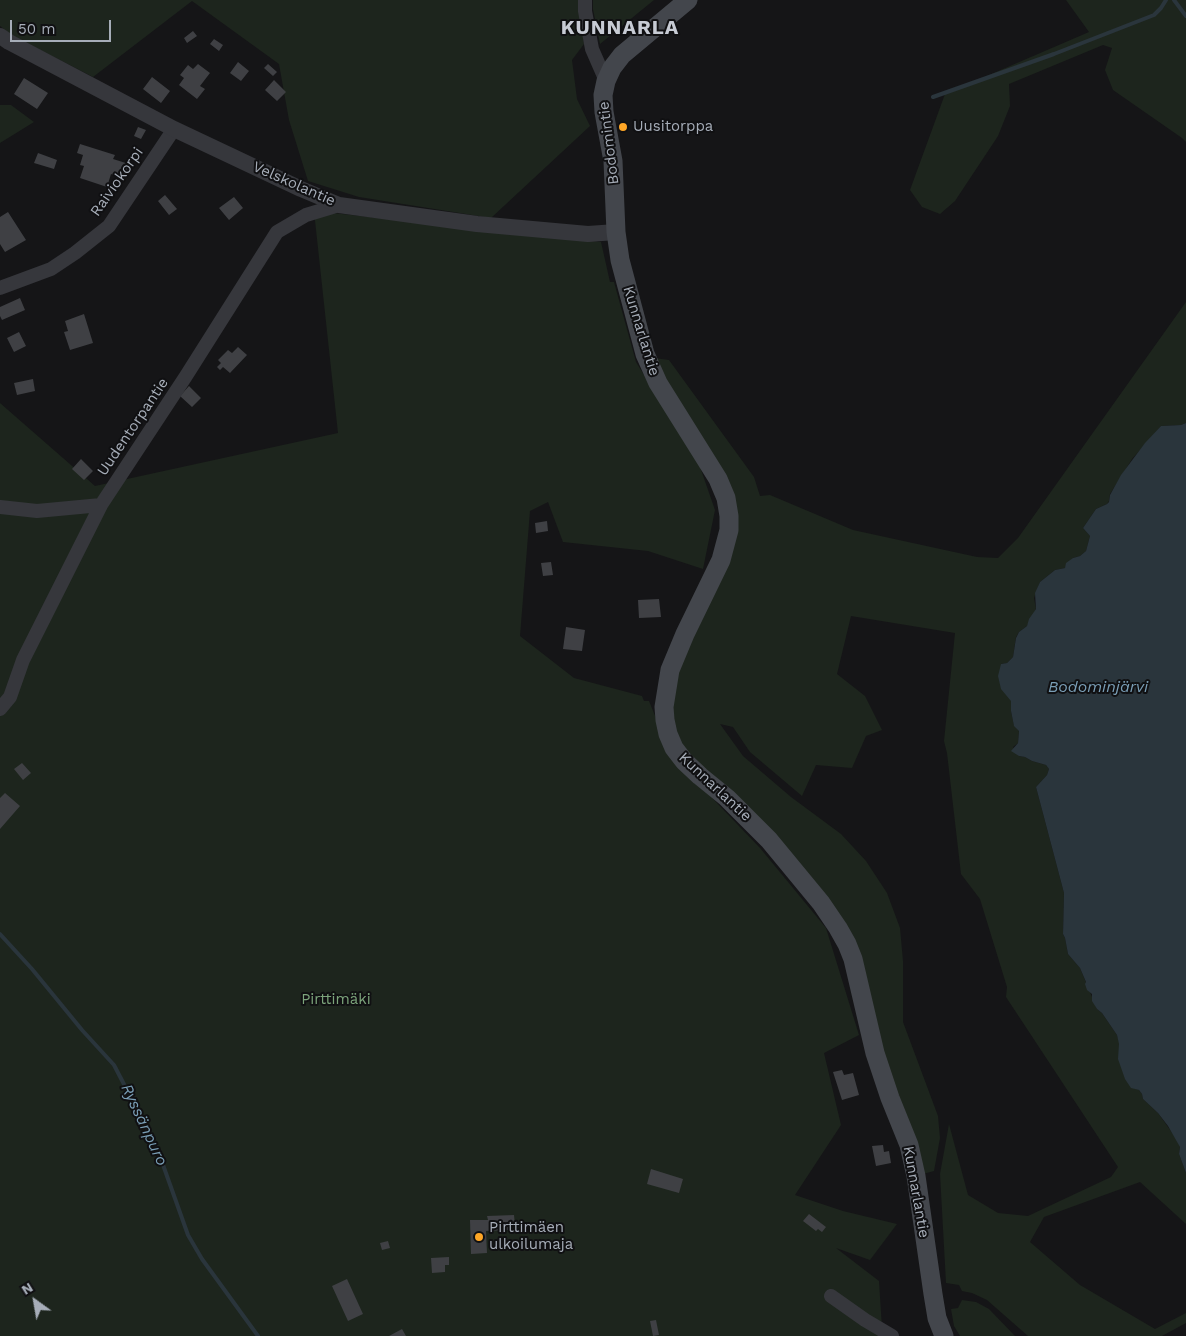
<!DOCTYPE html>
<meta charset="utf-8">
<style>
body{margin:0}
#map{position:relative;width:1186px;height:1336px;overflow:hidden;background:#151517;font-family:"Work Sans",sans-serif}
canvas{display:block}
.north{position:absolute;left:10px;top:1276px;width:50px;height:50px;-webkit-text-stroke:4px #101012;paint-order:stroke;rotate:328deg;font-size:14px;font-weight:700;line-height:20px;text-align:center;color:#a6adb8}
.north::after{content:'';display:block;margin:auto;width:18px;height:22px;background:#a6adb8;clip-path:polygon(50% 0,100% 100%,50% 72%,0 100%)}
.scale{position:absolute;left:10px;top:20px;width:101px;height:22px;box-sizing:border-box;border:2px solid #a6adb8;border-top:0;padding-left:6px;font-size:15px;line-height:18px;white-space:nowrap;color:#a6adb8;-webkit-text-stroke:4px #101012;paint-order:stroke}
</style>
<div id="map">
<canvas width="1186" height="1336"></canvas>
<div class="north">N</div>
<div class="scale">50 m</div>
</div>
<script>
const context = document.querySelector('canvas').getContext('2d');
context.lineJoin = 'round';
function fill(path, color) { context.fillStyle = color; context.fill(path, 'evenodd'); }
const toPath = rows => new Path2D(rows.map(r => 'M' + r).join(''));
function stroke(path, color, width, dash) { context.strokeStyle = color; context.lineWidth = width; context.lineCap = dash ? 'butt' : 'round'; context.setLineDash(dash || []); context.stroke(path); }
function write(font, color, halo, rows, align = 'center') {
  context.font = font + ' "Work Sans",sans-serif'; context.lineWidth = 4; context.setLineDash([]); context.textBaseline = 'middle'; context.strokeStyle = halo; context.fillStyle = color; for (const [text, x, y, turn = 0] of rows) {
    context.save(); context.translate(x, y); context.rotate((+turn || 0) * Math.PI / 180); context.textAlign = isNaN(turn) ? turn : align; if (halo) context.strokeText(text, 0, 0); context.fillText(text, 0, 0); context.restore();
  }
}
const green = toPath([
 [0,0,578,0,584,44,572,60,577,99,590,126,491,218,359,197,308,181,289,120,279,64,192,1,93,77,13,36,0,26],
 [593,0,654,0,600,44,593,9],
 [1066,0,1186,0,1186,142,1182,138,1113,90,1105,70,1112,48,1103,45,1009,84,1010,106,998,136,955,201,940,214,922,207,910,190,945,94,1089,32],
 [0,105,11,105,34,122,0,143],
 [314,211,601,242,610,282,614,282,636,362,699,464,715,510,703,569,648,551,563,542,548,502,530,511,520,636,574,678,642,696,644,701,649,701,671,755,760,848,826,928,859,1035,824,1053,841,1125,795,1195,843,1211,897,1224,870,1260,836,1248,879,1281,882,1328,887,1336,0,1336,0,403,95,486,338,433],
 [1186,302,1186,423,1181,425,1161,426,1132,459,1110,494,1109,501,1107,504,1096,509,1083,528,1090,536,1086,551,1080,556,1073,558,1065,568,1055,570,1040,582,1034,598,1036,609,1027,626,1019,632,1016,637,1013,657,1007,663,1001,664,1001,667,1012,701,1011,711,1014,725,1019,731,1018,743,1013,747,1019,756,1025,757,1032,761,1046,765,1049,769,1047,775,1036,787,1064,893,1063,934,1065,938,1068,954,1080,968,1097,1009,1102,1013,1117,1035,1134,1088,1139,1090,1142,1094,1143,1099,1158,1113,1178,1141,1180,1147,1179,1154,1186,1173,1186,1224,1140,1182,1044,1217,1030,1242,1080,1285,1155,1329,1186,1313,1186,1323,1162,1336,1028,1336,987,1300,972,1293,962,1291,959,1285,946,1283,940,1174,949,1124,968,1195,998,1213,1028,1216,1111,1177,1118,1167,1006,997,1007,987,980,899,961,874,947,753,944,741,955,633,851,616,837,674,865,696,882,730,866,736,852,768,816,765,802,796,750,752,733,727,720,724,743,756,791,797,841,834,866,861,887,893,900,928,903,961,903,1022,938,1116,940,1138,934,1171,923,1174,883,1064,856,952,694,764,675,735,670,711,683,653,734,520,654,358,669,360,754,477,760,496,770,495,853,530,977,557,998,558,1018,538],
 [962,1300,976,1302,989,1309,1015,1336,960,1336,954,1326,951,1309,958,1308]
]);
const water = toPath([
 [1186,423,1186,1173,1179,1154,1180,1147,1168,1126,1158,1113,1143,1099,1142,1094,1139,1090,1131,1088,1125,1079,1118,1059,1119,1044,1117,1035,1102,1013,1097,1009,1092,1001,1092,994,1087,990,1085,984,1086,982,1080,968,1068,954,1065,938,1063,934,1064,893,1036,787,1047,775,1049,769,1046,765,1032,761,1025,757,1019,756,1011,751,1018,743,1019,731,1014,726,1011,711,1011,701,1001,689,998,676,1001,664,1007,663,1013,657,1016,638,1019,632,1027,626,1029,619,1036,609,1035,593,1040,582,1055,570,1065,568,1066,563,1073,558,1080,556,1086,551,1090,536,1083,528,1096,509,1107,504,1109,502,1110,495,1121,475,1145,443,1161,426,1181,425]
]);
const stream = toPath([
 [1174,0,1186,16],
 [933,97,1054,54,1154,15,1161,8,1166,0],
 [0,934,32,969,82,1030,114,1065,157,1148,188,1235,202,1259,258,1336]
]);
const building = toPath([
 [193,31,197,36,187,43,184,38],
 [214,39,223,45,219,51,210,44],
 [238,62,249,71,241,81,230,73],
 [198,64,210,73,200,86,205,89,197,99,179,85,184,78,180,75,188,65,193,69],
 [268,64,277,72,273,76,264,68],
 [152,77,170,91,161,103,143,89],
 [24,78,48,93,37,109,14,94],
 [274,80,286,92,277,101,265,90],
 [138,127,146,130,141,139,134,136],
 [80,144,115,155,113,159,129,164,124,179,111,174,107,187,80,178,84,166,80,165,83,155,77,153],
 [38,153,57,160,54,169,34,163],
 [165,195,177,209,169,215,158,201],
 [234,197,243,208,229,220,219,208],
 [8,212,26,240,5,252,0,244,0,217],
 [20,298,25,310,2,320,0,316,0,307],
 [84,314,93,343,70,350,64,332,68,331,65,321],
 [19,332,26,346,14,352,7,338],
 [238,347,247,355,230,373,223,367,220,370,217,367,221,363,218,360,228,350,232,353],
 [33,379,35,391,17,395,14,383],
 [189,386,201,398,192,407,180,396],
 [81,459,93,471,84,480,72,469],
 [547,521,548,531,536,533,535,523],
 [551,562,553,575,543,576,541,563],
 [659,599,661,617,639,618,638,600],
 [566,627,585,630,582,651,563,649],
 [22,763,31,773,23,780,14,769],
 [5,793,20,806,0,829,0,798],
 [842,1070,844,1075,853,1073,859,1095,842,1100,833,1072],
 [883,1145,884,1152,889,1151,891,1163,876,1166,872,1146],
 [651,1169,683,1179,679,1193,647,1184],
 [809,1214,826,1227,822,1232,818,1229,816,1231,803,1221],
 [514,1215,515,1225,508,1225,508,1230,486,1231,487,1253,471,1254,470,1220,488,1220,487,1216],
 [388,1241,390,1248,382,1250,380,1243],
 [449,1257,449,1265,445,1265,445,1272,432,1273,431,1258],
 [347,1279,363,1314,348,1321,332,1286],
 [656,1320,659,1335,653,1336,650,1321],
 [402,1329,406,1336,389,1336]
]);
const minor = toPath([
 [585,0,585,11,592,49,606,81],
 [0,288,51,269,75,253,109,226,174,129],
 [0,507,37,511,101,505],
 [0,709,10,697,23,660,101,505,186,376,277,232,306,215,339,205],
 [831,1296,865,1320,892,1336]
]);
const tertiary = toPath([
 [0,36,9,42,174,129,301,189,339,205,477,224,588,234,616,232]
]);
const secondary = toPath([
 [688,0,622,55,612,68,606,81,603,95,604,112,613,161,616,232,620,260,645,354,658,383,718,479,726,498,729,516,729,530,721,560,685,634,670,670,664,707,665,720,668,734,674,748,684,761,700,776,727,798,769,840,821,903,838,928,847,944,853,959,875,1053,890,1098,909,1145,916,1176,933,1294,937,1318,944,1336]
]);
const markers = [
 [623,127,5,"#fea626"],
 [479,1237,5,"#fea626"]
];
const poiNames = [
 ["Uusitorppa",633,127],
 ["Pirttimäen",489,1228],
 ["ulkoilumaja",489,1245]
];
const streetNames = [
 ["Bodomintie",609,143,-97],
 ["Raiviokorpi",117,182,-55],
 ["Velskolantie",294,184,24],
 ["Kunnarlantie",641,331,73],
 ["Uudentorpantie",133,427,-56],
 ["Kunnarlantie",715,787,43],
 ["Kunnarlantie",916,1192,80]
];
const parkNames = [
 ["Pirttimäki",336,1000]
];
const waterNames = [
 ["Bodominjärvi",1098,687],
 ["Ryssänpuro",144,1125,65]
];
const districtNames = [
 ["KUNNARLA",620,28]
];
fill(green, '#1d251d');
fill(water, '#2a353c');
stroke(stream, '#2a353c', 4);
fill(building, '#3f4044');
stroke(minor, '#36373c', 14);
stroke(tertiary, '#36373c', 16);
stroke(secondary, '#43464c', 19);
for (const [x, y, r, color] of markers) { const dot = new Path2D(); dot.arc(x, y, r, 0, 2 * Math.PI); context.fillStyle = color; context.fill(dot); stroke(dot, '#101012', 2); }
write('15px', '#a6adb8', '#101012', poiNames, 'left');
write('15px', '#a6adb8', '#101012', streetNames);
write('15px', '#7ca47b', '#101012', parkNames);
write('italic 16px', '#7a9eb6', '#101012', waterNames);
context.letterSpacing = '1px';
write('bold 20px', '#c7cbd4', '#101012', districtNames);
context.letterSpacing = '0px';
</script>
